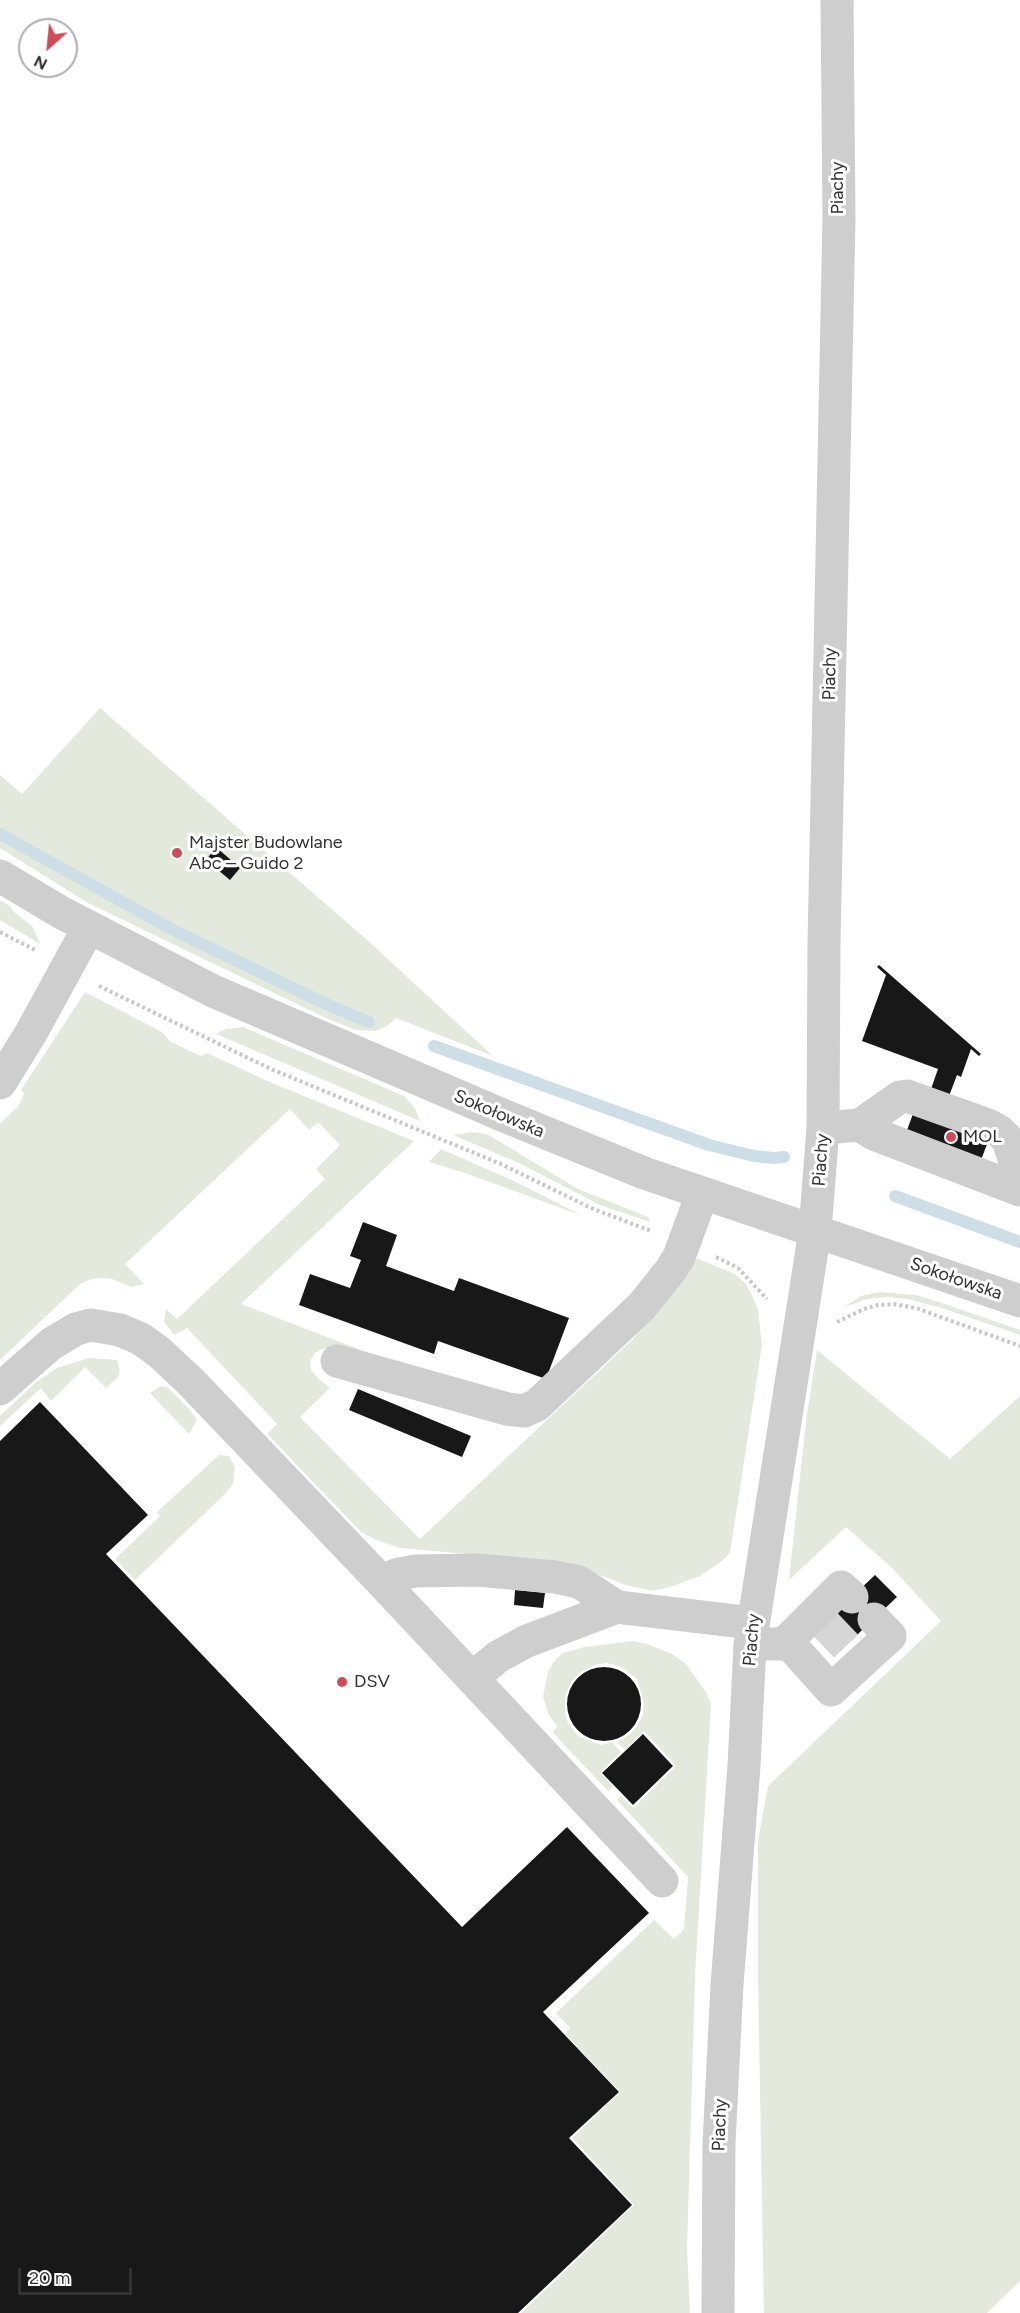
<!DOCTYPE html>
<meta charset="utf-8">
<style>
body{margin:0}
#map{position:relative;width:1020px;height:2313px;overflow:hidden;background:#fff;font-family:Figtree,sans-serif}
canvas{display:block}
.north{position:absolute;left:18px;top:18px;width:60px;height:60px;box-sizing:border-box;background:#fff;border:2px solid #adadad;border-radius:50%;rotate:207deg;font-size:16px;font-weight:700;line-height:24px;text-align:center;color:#313131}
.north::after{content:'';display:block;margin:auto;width:21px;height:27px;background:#d14a5a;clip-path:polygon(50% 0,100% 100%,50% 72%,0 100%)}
.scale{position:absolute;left:18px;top:2268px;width:114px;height:27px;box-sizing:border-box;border:3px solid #313131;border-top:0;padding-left:8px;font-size:18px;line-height:21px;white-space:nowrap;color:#313131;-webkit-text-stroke:4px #fff;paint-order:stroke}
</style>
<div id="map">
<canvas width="1020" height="2313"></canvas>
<div class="north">N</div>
<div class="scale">20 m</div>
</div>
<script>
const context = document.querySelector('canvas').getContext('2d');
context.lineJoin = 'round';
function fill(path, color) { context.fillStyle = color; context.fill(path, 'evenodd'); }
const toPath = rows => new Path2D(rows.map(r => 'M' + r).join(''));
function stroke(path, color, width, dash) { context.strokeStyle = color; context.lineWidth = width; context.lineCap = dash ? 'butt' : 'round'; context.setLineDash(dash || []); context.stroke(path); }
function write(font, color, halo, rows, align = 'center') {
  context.font = font + ' Figtree,sans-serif'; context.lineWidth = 6; context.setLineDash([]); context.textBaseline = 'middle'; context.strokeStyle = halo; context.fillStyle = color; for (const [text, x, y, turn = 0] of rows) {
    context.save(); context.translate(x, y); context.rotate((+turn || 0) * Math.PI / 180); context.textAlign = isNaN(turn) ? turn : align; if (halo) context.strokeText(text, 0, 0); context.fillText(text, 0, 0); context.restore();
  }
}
const green = toPath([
 [100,708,366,939,493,1056,396,1018,387,1026,375,1031,356,1030,328,1019,88,903,0,848,0,775,22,794],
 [0,900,10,906,13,911,33,927,40,944,0,920],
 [85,992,162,1032,171,1042,201,1056,207,1053,272,1083,414,1141,241,1304,361,1350,335,1347,322,1349,315,1353,310,1361,311,1370,320,1380,330,1388,300,1417,420,1539,633,1339,676,1286,693,1257,735,1274,746,1284,753,1297,758,1310,762,1345,730,1553,722,1561,700,1576,670,1587,653,1591,626,1585,567,1563,400,1548,374,1539,361,1532,267,1434,277,1424,187,1328,174,1335,164,1322,166,1309,177,1319,325,1179,316,1169,340,1145,318,1122,309,1130,290,1109,125,1264,144,1284,132,1287,112,1279,103,1278,92,1279,80,1284,0,1360,0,1124,19,1105,24,1093,21,1090],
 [243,1027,404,1096,415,1108,420,1121,216,1034,226,1029],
 [471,1132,487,1134,578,1189,648,1217,650,1222,600,1205,521,1164,453,1135],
 [441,1149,514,1181,583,1216,468,1174,429,1162],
 [879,1292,916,1295,939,1302,1020,1330,1020,1335,942,1308,908,1299,887,1297,867,1299,842,1308,861,1296],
 [817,1350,950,1459,1020,1396,1020,2281,987,2313,764,2313,758,1981,758,1841,768,1786,941,1621,893,1569,846,1527,789,1580,806,1421],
 [89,1358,117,1360,120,1371,118,1377,106,1388,85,1367,51,1401,41,1388,0,1426,0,1416,36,1382,57,1368],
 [161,1386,167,1387,190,1410,197,1420,189,1434,150,1393],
 [219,1455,229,1456,235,1467,233,1484,225,1494,135,1580,115,1559,160,1516,157,1512],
 [633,1641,647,1644,672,1654,686,1664,706,1692,711,1704,695,1976,687,2249,690,2313,521,2313,634,2205,572,2138,620,2092,565,2034,570,2028,556,2013,654,1920,674,1939,684,1929,688,1877,617,1800,621,1796,633,1808,676,1766,644,1731,625,1750,617,1742,630,1734,637,1726,643,1714,644,1703,637,1679,620,1666,606,1663,594,1665,581,1672,572,1681,565,1696,565,1712,568,1723,578,1736,601,1745,612,1742,621,1752,600,1773,613,1786,608,1791,553,1733,557,1726,548,1713,543,1697,548,1672,554,1661,563,1653,584,1647]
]);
const stream = toPath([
 [0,834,175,931,326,1004,369,1022],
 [434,1046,709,1145,754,1156,774,1158,784,1157],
 [895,1196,1020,1242]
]);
const building = toPath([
 [216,847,240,868,230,880,206,860],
 [879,965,981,1054,979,1056,971,1049,961,1077,957,1075,943,1112,992,1131,978,1168,903,1141,917,1103,925,1106,938,1069,862,1041,886,975,877,967],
 [363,1222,397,1235,386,1266,454,1291,459,1278,569,1318,546,1379,438,1341,434,1354,299,1305,310,1274,350,1288,361,1260,350,1256],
 [358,1389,471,1436,462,1457,349,1410],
 [40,1402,148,1515,106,1554,462,1927,567,1827,649,1913,543,2012,619,2092,569,2138,632,2205,518,2313,0,2313,0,1441],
 [875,1575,897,1597,839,1652,817,1630],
 [515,1590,545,1593,543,1608,514,1605],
 '567 1704a37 37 0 1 1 74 0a37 37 0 1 1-74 0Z',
 [643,1734,673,1766,633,1805,602,1773]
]);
const minorTunnel = toPath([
 [824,1623,846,1646]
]);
const path = toPath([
 [0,932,35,950],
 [99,986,271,1069,501,1164,591,1208,651,1231],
 [716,1257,738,1268,767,1299],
 [837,1322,864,1309,878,1305,894,1304,916,1308,1020,1346]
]);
const minor = toPath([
 [0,876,62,913,213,991,507,1117,644,1173,1020,1301],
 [0,1083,31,1033,89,927],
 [860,1125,900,1097,907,1096,988,1125,999,1131,1008,1140,1015,1162,1020,1171],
 [823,1128,860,1125,874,1134,1020,1190],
 [337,1361,507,1409,524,1411,537,1405,642,1306,670,1271,679,1257,702,1194],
 [0,1389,51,1344,76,1329,91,1325,120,1330,141,1339,159,1352,191,1382,381,1581,662,1881],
 [381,1581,399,1574,416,1571,477,1570,555,1577,579,1582,617,1607,752,1623],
 [787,1641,831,1690,890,1636,874,1619],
 [767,1644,778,1644,787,1641,841,1587,852,1597],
 [472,1678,499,1656,527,1641,617,1607],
 [718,2313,719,2143,727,1985,744,1766,750,1645,815,1231,823,1128,824,943,839,218,837,0]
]);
const markers = [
 [177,853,6,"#d14a5a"],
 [951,1137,6,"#d14a5a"],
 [342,1682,6,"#d14a5a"]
];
const streetNames = [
 ["Piachy",838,188,-90],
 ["Piachy",830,674,-89],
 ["Sokołowska",499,1114,23],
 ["Piachy",821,1160,-86],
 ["Sokołowska",956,1279,19],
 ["Piachy",752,1640,-85],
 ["Piachy",720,2125,-88]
];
const poiNames = [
 ["Majster Budowlane",189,843],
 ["Abc – Guido 2",189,864],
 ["MOL",963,1137],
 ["DSV",354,1682]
];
fill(green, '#e4e9de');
stroke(stream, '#cddee7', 12);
fill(building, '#181818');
stroke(minorTunnel, '#d6d6d6', 33, [33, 16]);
stroke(path, '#c8c8c8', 4, [3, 3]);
stroke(minor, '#cecece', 33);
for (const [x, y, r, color] of markers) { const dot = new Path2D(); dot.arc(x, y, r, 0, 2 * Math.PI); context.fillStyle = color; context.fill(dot); stroke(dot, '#fff', 2); }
write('18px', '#313131', '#fff', streetNames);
write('18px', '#313131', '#fff', poiNames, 'left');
</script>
